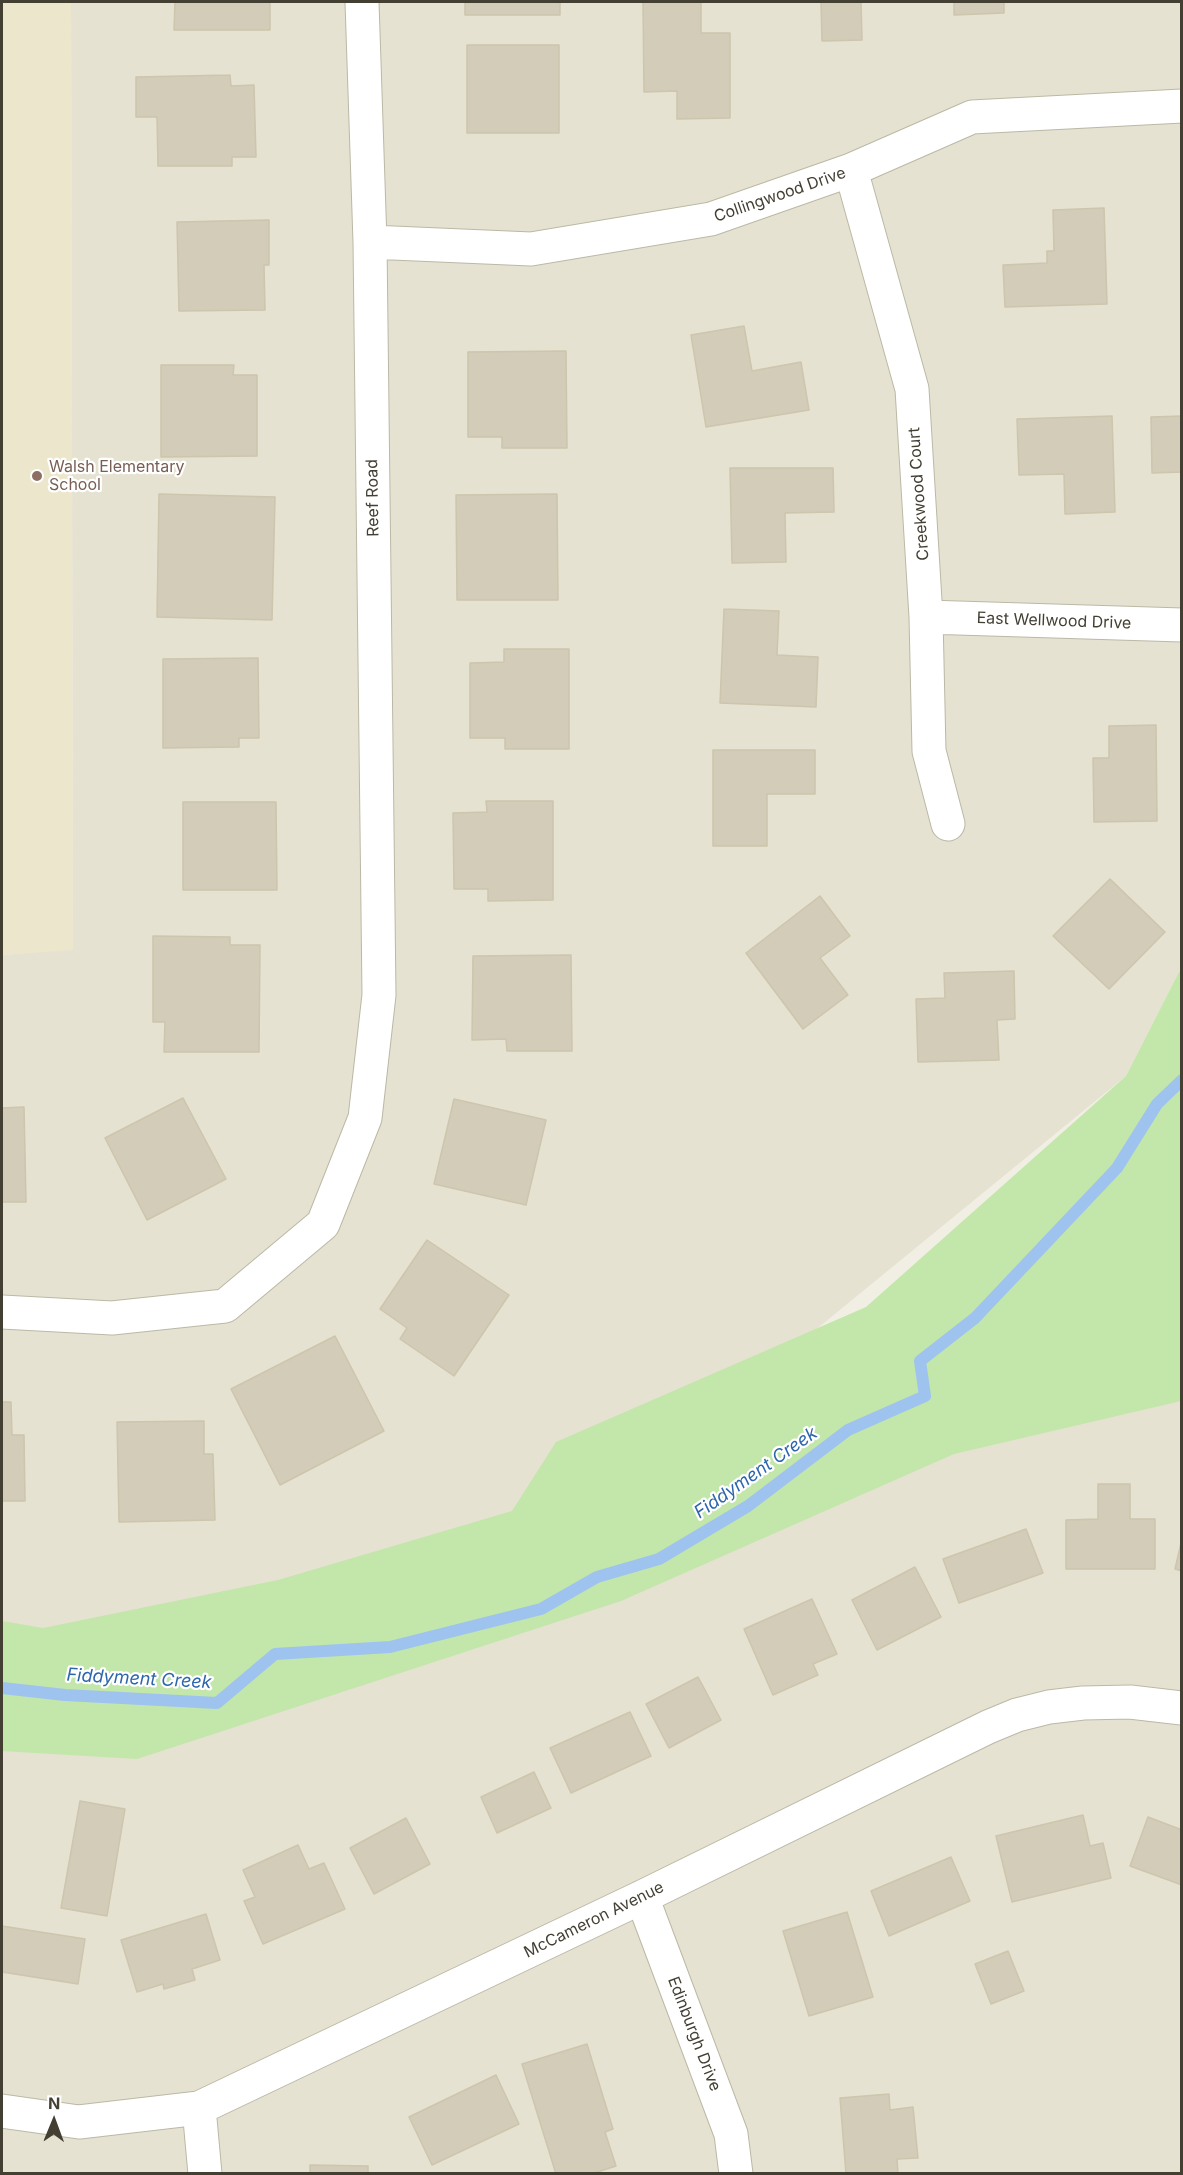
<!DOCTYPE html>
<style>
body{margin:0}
#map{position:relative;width:1183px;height:2175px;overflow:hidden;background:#f1efe3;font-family:Inter,sans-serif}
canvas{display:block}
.frame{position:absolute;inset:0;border:3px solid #433f33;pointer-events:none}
.north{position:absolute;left:24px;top:2091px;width:60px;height:60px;-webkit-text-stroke:4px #fff;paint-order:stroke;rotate:1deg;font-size:16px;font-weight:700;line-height:24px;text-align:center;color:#433f33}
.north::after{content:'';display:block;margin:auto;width:21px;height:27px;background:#433f33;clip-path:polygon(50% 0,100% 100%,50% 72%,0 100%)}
</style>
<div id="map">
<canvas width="1183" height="2175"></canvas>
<div class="frame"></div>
<div class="north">N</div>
</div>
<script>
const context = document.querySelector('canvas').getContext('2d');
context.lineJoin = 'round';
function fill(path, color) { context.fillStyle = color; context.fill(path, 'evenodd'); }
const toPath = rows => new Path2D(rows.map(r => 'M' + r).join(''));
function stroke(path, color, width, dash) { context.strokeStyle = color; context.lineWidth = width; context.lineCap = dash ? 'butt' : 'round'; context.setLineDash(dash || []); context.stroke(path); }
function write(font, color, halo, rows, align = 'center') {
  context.font = font + ' Inter,sans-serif'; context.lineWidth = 4.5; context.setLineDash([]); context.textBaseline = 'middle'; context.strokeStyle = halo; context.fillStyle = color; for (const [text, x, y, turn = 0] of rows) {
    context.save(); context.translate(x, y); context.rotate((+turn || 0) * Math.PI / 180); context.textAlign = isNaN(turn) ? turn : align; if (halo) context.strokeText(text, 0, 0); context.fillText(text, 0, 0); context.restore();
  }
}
const residential = toPath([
 [71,2,1181,2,1181,968,1126,1076,682,1439,1181,1349,1181,2173,2,2174,2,955,73,949]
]);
const education = toPath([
 [2,2,71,2,73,950,2,955]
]);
const green = toPath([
 [1181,968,1181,1401,954,1454,621,1601,137,1759,2,1751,2,1621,43,1628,278,1580,512,1511,556,1442,866,1307,1126,1076]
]);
const stream = toPath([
 [2,1688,65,1695,217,1703,275,1654,390,1647,541,1609,597,1577,659,1559,748,1506,848,1430,925,1396,920,1361,975,1318,1117,1168,1157,1104,1182,1080]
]);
const building = toPath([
 [175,2,270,2,270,30,174,30,175,2],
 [465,2,560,2,560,15,465,15,465,2],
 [643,2,701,2,701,33,730,33,730,118,677,119,677,91,644,92,643,2],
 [821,2,861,2,862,40,822,41,821,2],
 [954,2,1004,2,1004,13,954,15,954,2],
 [467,45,559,45,559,133,467,133,467,45],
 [230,75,231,86,254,85,256,157,232,157,232,166,158,166,157,117,136,117,136,77,230,75],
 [1104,208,1107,304,1005,307,1003,265,1047,263,1047,251,1054,251,1053,210,1104,208],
 [269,220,269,265,264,265,265,310,179,311,177,222,269,220],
 [744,326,752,371,801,362,809,410,706,427,691,335,744,326],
 [566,351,567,448,502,448,502,437,468,437,468,352,566,351],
 [161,365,234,365,233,375,257,375,257,456,161,457,161,365],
 [1112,416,1115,512,1065,514,1064,474,1019,475,1017,419,1112,416],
 [1182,416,1182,472,1152,473,1151,417,1182,416],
 [730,468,833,468,834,512,785,513,786,562,732,563,730,468],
 [159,494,275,497,272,620,157,617,159,494],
 [557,494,558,600,457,600,456,495,557,494],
 [724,609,779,611,777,655,818,657,816,707,720,703,724,609],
 [504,649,569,649,569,749,505,749,505,738,470,738,470,663,504,662,504,649],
 [258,658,259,738,239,738,239,747,163,748,163,659,258,658],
 [1156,725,1157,821,1094,822,1093,758,1109,758,1109,726,1156,725],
 [713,750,815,750,815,794,767,794,767,846,713,846,713,750],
 [486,801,553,801,553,900,488,901,488,889,454,889,453,813,487,812,486,801],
 [183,802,276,802,277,890,183,890,183,802],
 [1110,879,1165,932,1109,989,1053,936,1110,879],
 [820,896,850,936,820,958,848,995,803,1029,746,953,820,896],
 [153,936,230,937,230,945,260,945,259,1052,164,1052,165,1022,153,1022,153,936],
 [571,955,572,1051,507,1051,506,1039,472,1040,473,956,571,955],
 [1014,971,1015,1019,997,1020,999,1060,918,1062,916,999,945,998,944,973,1014,971],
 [183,1098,226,1179,147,1220,105,1138,183,1098],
 [454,1099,546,1120,526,1205,434,1184,454,1099],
 [24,1107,26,1202,2,1202,2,1108,24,1107],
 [427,1240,509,1295,454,1376,400,1339,407,1328,380,1309,427,1240],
 [335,1336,384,1431,280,1485,231,1389,335,1336],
 [2,1402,11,1402,12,1435,24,1435,25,1501,2,1501,2,1402],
 [204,1421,204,1454,213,1454,215,1520,119,1522,117,1422,204,1421],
 [1098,1484,1130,1484,1130,1519,1155,1519,1155,1569,1066,1569,1066,1520,1098,1519,1098,1484],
 [1026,1529,1043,1573,959,1603,943,1559,1026,1529],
 [1182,1539,1182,1571,1175,1569,1182,1539],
 [915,1567,941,1617,877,1650,852,1600,915,1567],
 [812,1599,837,1654,813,1664,818,1675,773,1695,744,1629,812,1599],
 [698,1677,721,1720,669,1748,646,1704,698,1677],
 [630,1712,651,1756,571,1793,550,1748,630,1712],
 [534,1772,551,1808,497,1833,481,1797,534,1772],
 [80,1801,125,1809,107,1916,61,1908,80,1801],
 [1083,1815,1090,1846,1103,1843,1111,1878,1012,1902,996,1836,1083,1815],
 [1148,1817,1182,1830,1182,1885,1130,1866,1148,1817],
 [406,1818,430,1864,374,1894,350,1848,406,1818],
 [298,1845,309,1869,324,1863,345,1909,263,1944,244,1901,255,1897,243,1870,298,1845],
 [951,1857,970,1901,889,1936,871,1891,951,1857],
 [847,1912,873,1997,809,2016,783,1931,847,1912],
 [206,1914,220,1960,192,1969,195,1980,164,1989,163,1984,137,1992,121,1940,206,1914],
 [2,1926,85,1939,78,1984,2,1972,2,1926],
 [1008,1951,1024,1991,991,2004,975,1964,1008,1951],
 [587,2044,613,2129,605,2132,616,2166,591,2174,556,2174,522,2064,587,2044],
 [496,2075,519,2124,432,2165,409,2117,496,2075],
 [889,2094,890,2110,913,2107,918,2158,897,2159,898,2174,846,2174,840,2098,889,2094],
 [310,2165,368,2166,368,2174,310,2174,310,2165]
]);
const street = toPath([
 [851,170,912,389,926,617,929,751,948,824],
 [370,242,531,249,711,219,851,170,972,117,1182,106],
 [926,617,1182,625],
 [2,1312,112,1318,225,1306,323,1224,365,1118,379,995,370,242,362,2],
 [642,1897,731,2134,736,2174],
 [199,2108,205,2174],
 [2,2111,79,2122,199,2108,642,1897,988,1727,1017,1715,1049,1707,1083,1703,1130,1702,1182,1708]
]);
const markers = [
 [37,476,6,"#8d6e63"]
];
const streetNames = [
 ["Collingwood Drive",780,195,-19],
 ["Creekwood Court",919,494,-94],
 ["Reef Road",373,498,-91],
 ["East Wellwood Drive",1054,621,2],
 ["McCameron Avenue",594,1920,-26],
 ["Edinburgh Drive",694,2034,69]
];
const educationNames = [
 ["Walsh Elementary",49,467],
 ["School",49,485]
];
const waterNames = [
 ["Fiddyment Creek",756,1473,-35],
 ["Fiddyment Creek",139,1679,3]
];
fill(residential, '#e5e2d1');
fill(education, '#ebe6cc');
fill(green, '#c3e6ab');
stroke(stream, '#9ec3ef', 12);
fill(building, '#d3ccb8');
stroke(building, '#cdc5ac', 1.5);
stroke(street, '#bcb8a6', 35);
stroke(street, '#fff', 33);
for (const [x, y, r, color] of markers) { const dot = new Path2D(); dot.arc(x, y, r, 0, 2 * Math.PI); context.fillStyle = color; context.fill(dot); stroke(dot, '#fff', 2); }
write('16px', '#433f33', '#fff', streetNames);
write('16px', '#785e54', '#fff', educationNames, 'left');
write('italic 18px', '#2e66ad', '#fff', waterNames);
</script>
